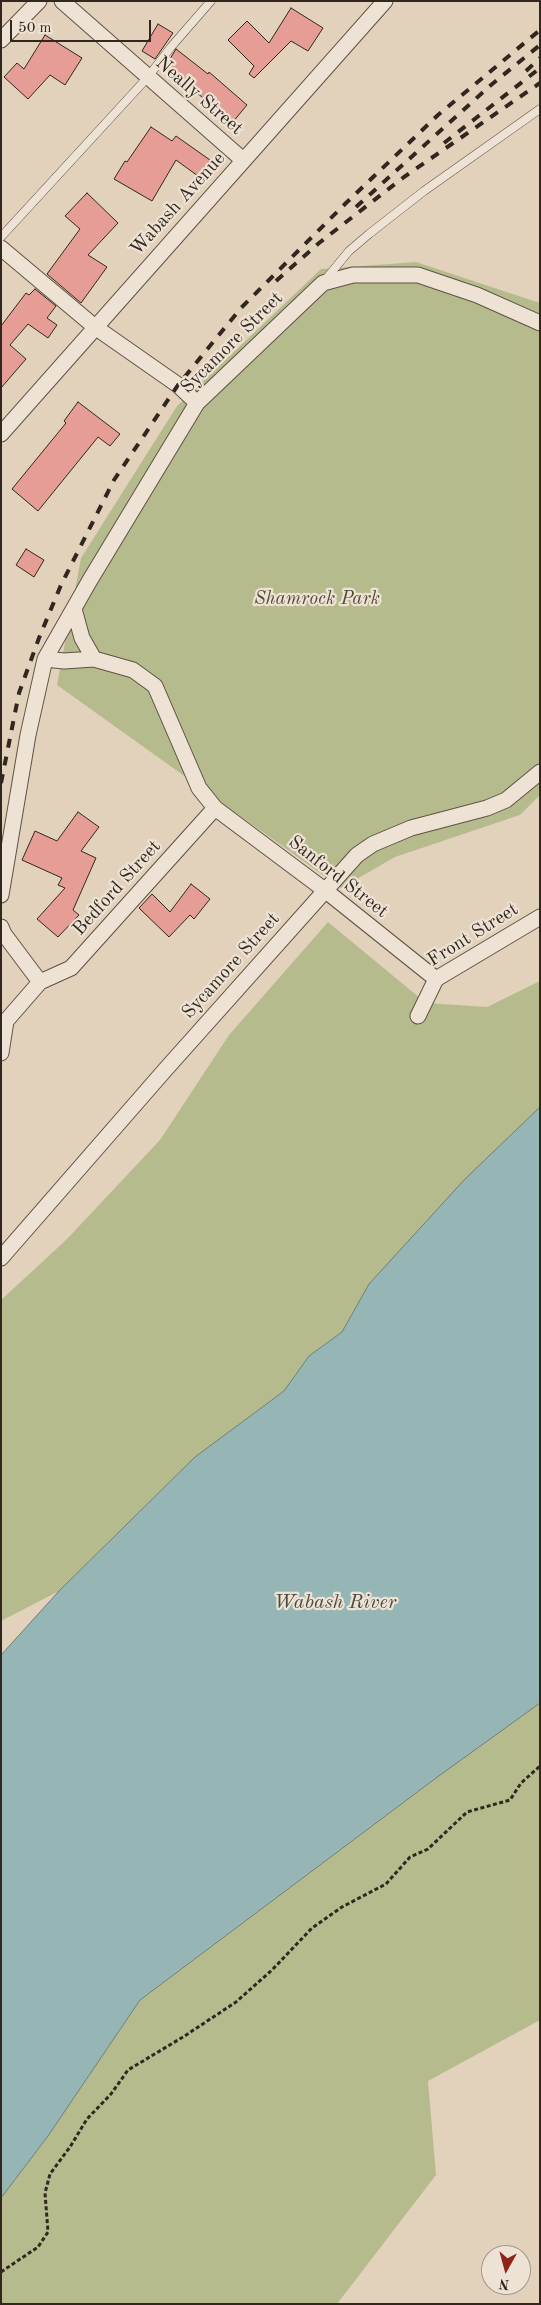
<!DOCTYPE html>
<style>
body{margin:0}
#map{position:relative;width:541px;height:2305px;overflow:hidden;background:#e3d2bb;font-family:"Old Standard TT",serif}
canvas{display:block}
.frame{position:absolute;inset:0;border:2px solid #31271f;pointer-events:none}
.north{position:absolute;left:481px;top:2245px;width:50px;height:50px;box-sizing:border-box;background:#ede2d3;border:1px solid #a2978b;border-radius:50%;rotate:187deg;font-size:14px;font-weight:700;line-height:20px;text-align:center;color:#31271f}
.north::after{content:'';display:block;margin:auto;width:18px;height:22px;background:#8f2418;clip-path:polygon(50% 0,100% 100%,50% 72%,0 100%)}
.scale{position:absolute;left:10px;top:20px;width:141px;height:22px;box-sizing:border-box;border:2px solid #31271f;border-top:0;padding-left:6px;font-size:15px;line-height:18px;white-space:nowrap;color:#31271f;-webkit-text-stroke:4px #ede2d3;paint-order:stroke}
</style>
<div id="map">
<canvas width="541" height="2305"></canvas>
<div class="frame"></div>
<div class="north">N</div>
<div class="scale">50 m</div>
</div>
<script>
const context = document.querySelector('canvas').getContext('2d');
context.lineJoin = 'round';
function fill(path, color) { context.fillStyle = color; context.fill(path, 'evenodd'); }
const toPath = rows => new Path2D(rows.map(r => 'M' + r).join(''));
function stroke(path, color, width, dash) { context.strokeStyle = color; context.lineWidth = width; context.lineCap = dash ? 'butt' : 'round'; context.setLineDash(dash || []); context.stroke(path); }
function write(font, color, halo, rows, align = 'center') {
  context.font = font + ' "Old Standard TT",serif'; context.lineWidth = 4.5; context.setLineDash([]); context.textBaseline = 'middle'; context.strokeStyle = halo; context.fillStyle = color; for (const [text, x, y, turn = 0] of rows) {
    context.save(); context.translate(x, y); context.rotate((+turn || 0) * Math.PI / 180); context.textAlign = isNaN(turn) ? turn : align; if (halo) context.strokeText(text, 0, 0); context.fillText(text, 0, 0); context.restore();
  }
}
const green = toPath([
 [416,262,540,303,540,795,520,815,395,857,341,888,57,685,81,558,177,406,321,269],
 [328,922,426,1003,487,1007,540,981,540,1107,369,1284,342,1332,309,1356,284,1391,195,1457,59,1591,1,1621,1,1300,66,1240,160,1140,229,1035],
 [540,1703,540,2020,428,2081,436,2175,337,2304,1,2304,1,2198,48,2136,140,2000,436,1778]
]);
const water = toPath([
 [540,1107,540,1703,436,1778,140,2000,48,2136,1,2198,1,1655,59,1591,195,1457,284,1391,309,1356,342,1332,369,1284,465,1179,540,1107]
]);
const building = toPath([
 [291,8,323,28,308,51,291,41,254,78,249,74,254,66,228,40,247,21,269,43,291,8],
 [158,24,173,33,155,59,142,51,158,24],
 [45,35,82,58,65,85,50,75,28,99,4,77,17,63,24,69,45,35],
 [176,49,208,74,209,72,247,105,232,123,188,85,187,87,164,69,176,49],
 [151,127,172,141,176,136,210,160,198,176,176,160,152,201,114,179,125,161,127,162,151,127],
 [87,193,118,223,88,255,107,267,81,303,47,274,80,229,65,216,87,193],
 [35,289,56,306,47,318,57,325,48,338,28,324,10,345,26,359,1,388,1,326,26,293,29,295,35,289],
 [78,402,120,434,110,446,98,437,38,511,12,489,66,423,64,421,78,402],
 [26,549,44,560,34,577,16,565,26,549],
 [78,812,99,827,81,851,96,858,73,910,79,915,58,937,37,919,65,888,58,885,62,878,22,860,35,831,57,841,78,812],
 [191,884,210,899,194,919,190,915,169,937,139,908,152,894,170,912,191,884]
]);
const path = toPath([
 [1,2272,38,2247,48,2232,45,2193,50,2174,70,2147,87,2119,111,2094,128,2070,183,2037,236,2002,272,1970,312,1928,342,1907,386,1884,410,1857,428,1849,467,1812,510,1800,521,1783,540,1766]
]);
const lane = toPath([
 [1,237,148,77,171,47,211,1],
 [325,280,349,251,369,234,424,191,540,109]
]);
const street = toPath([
 [62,1,243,160],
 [1,40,39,1],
 [1,248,95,327,178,385,197,403],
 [1,434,385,1],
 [74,609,82,638,94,659],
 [45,659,90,580,197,403,323,283,353,275,418,275,477,295,540,323],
 [1,895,28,735,45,659,64,661,94,659,133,670,155,686,199,788,215,808,326,891,436,979],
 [1,927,4,934,40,982],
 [418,1016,436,979,540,917],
 [1,1053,6,1021,40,982,71,968,215,808],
 [1,1258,165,1070,357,855,373,844,411,828,487,808,506,800,540,772]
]);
const rail = toPath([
 [526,71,540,58],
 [444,143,540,68],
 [356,207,491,85,540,45],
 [276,281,319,243,404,177,540,83],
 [1,783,19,693,39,638,61,585,114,480,178,385,241,308,346,203,438,115,540,30]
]);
const streetNames = [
 ["Neally Street",199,96,41],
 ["Wabash Avenue",178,204,-48],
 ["Sycamore Street",232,343,-45],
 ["Sanford Street",338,877,38],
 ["Bedford Street",117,888,-48],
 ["Front Street",473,935,-32],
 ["Sycamore Street",231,966,-48]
];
const parkNames = [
 ["Shamrock Park",317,599]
];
const waterNames = [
 ["Wabash River",335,1603]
];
fill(green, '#b6bb8e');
fill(water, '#96b6b6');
stroke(water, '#6e7d7a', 1);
fill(building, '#e59d95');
stroke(building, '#31271f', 1);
stroke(lane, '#5e5246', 9);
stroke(street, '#5e5246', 17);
stroke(path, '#31271f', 3, [4, 2.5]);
stroke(lane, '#ede2d3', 8);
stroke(street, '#ede2d3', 15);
stroke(rail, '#31271f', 4, [9, 9]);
write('19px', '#31271f', '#ede2d3', streetNames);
write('italic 19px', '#524c3b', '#ede2d3', parkNames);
write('italic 20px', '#4a4b45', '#ede2d3', waterNames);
</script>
